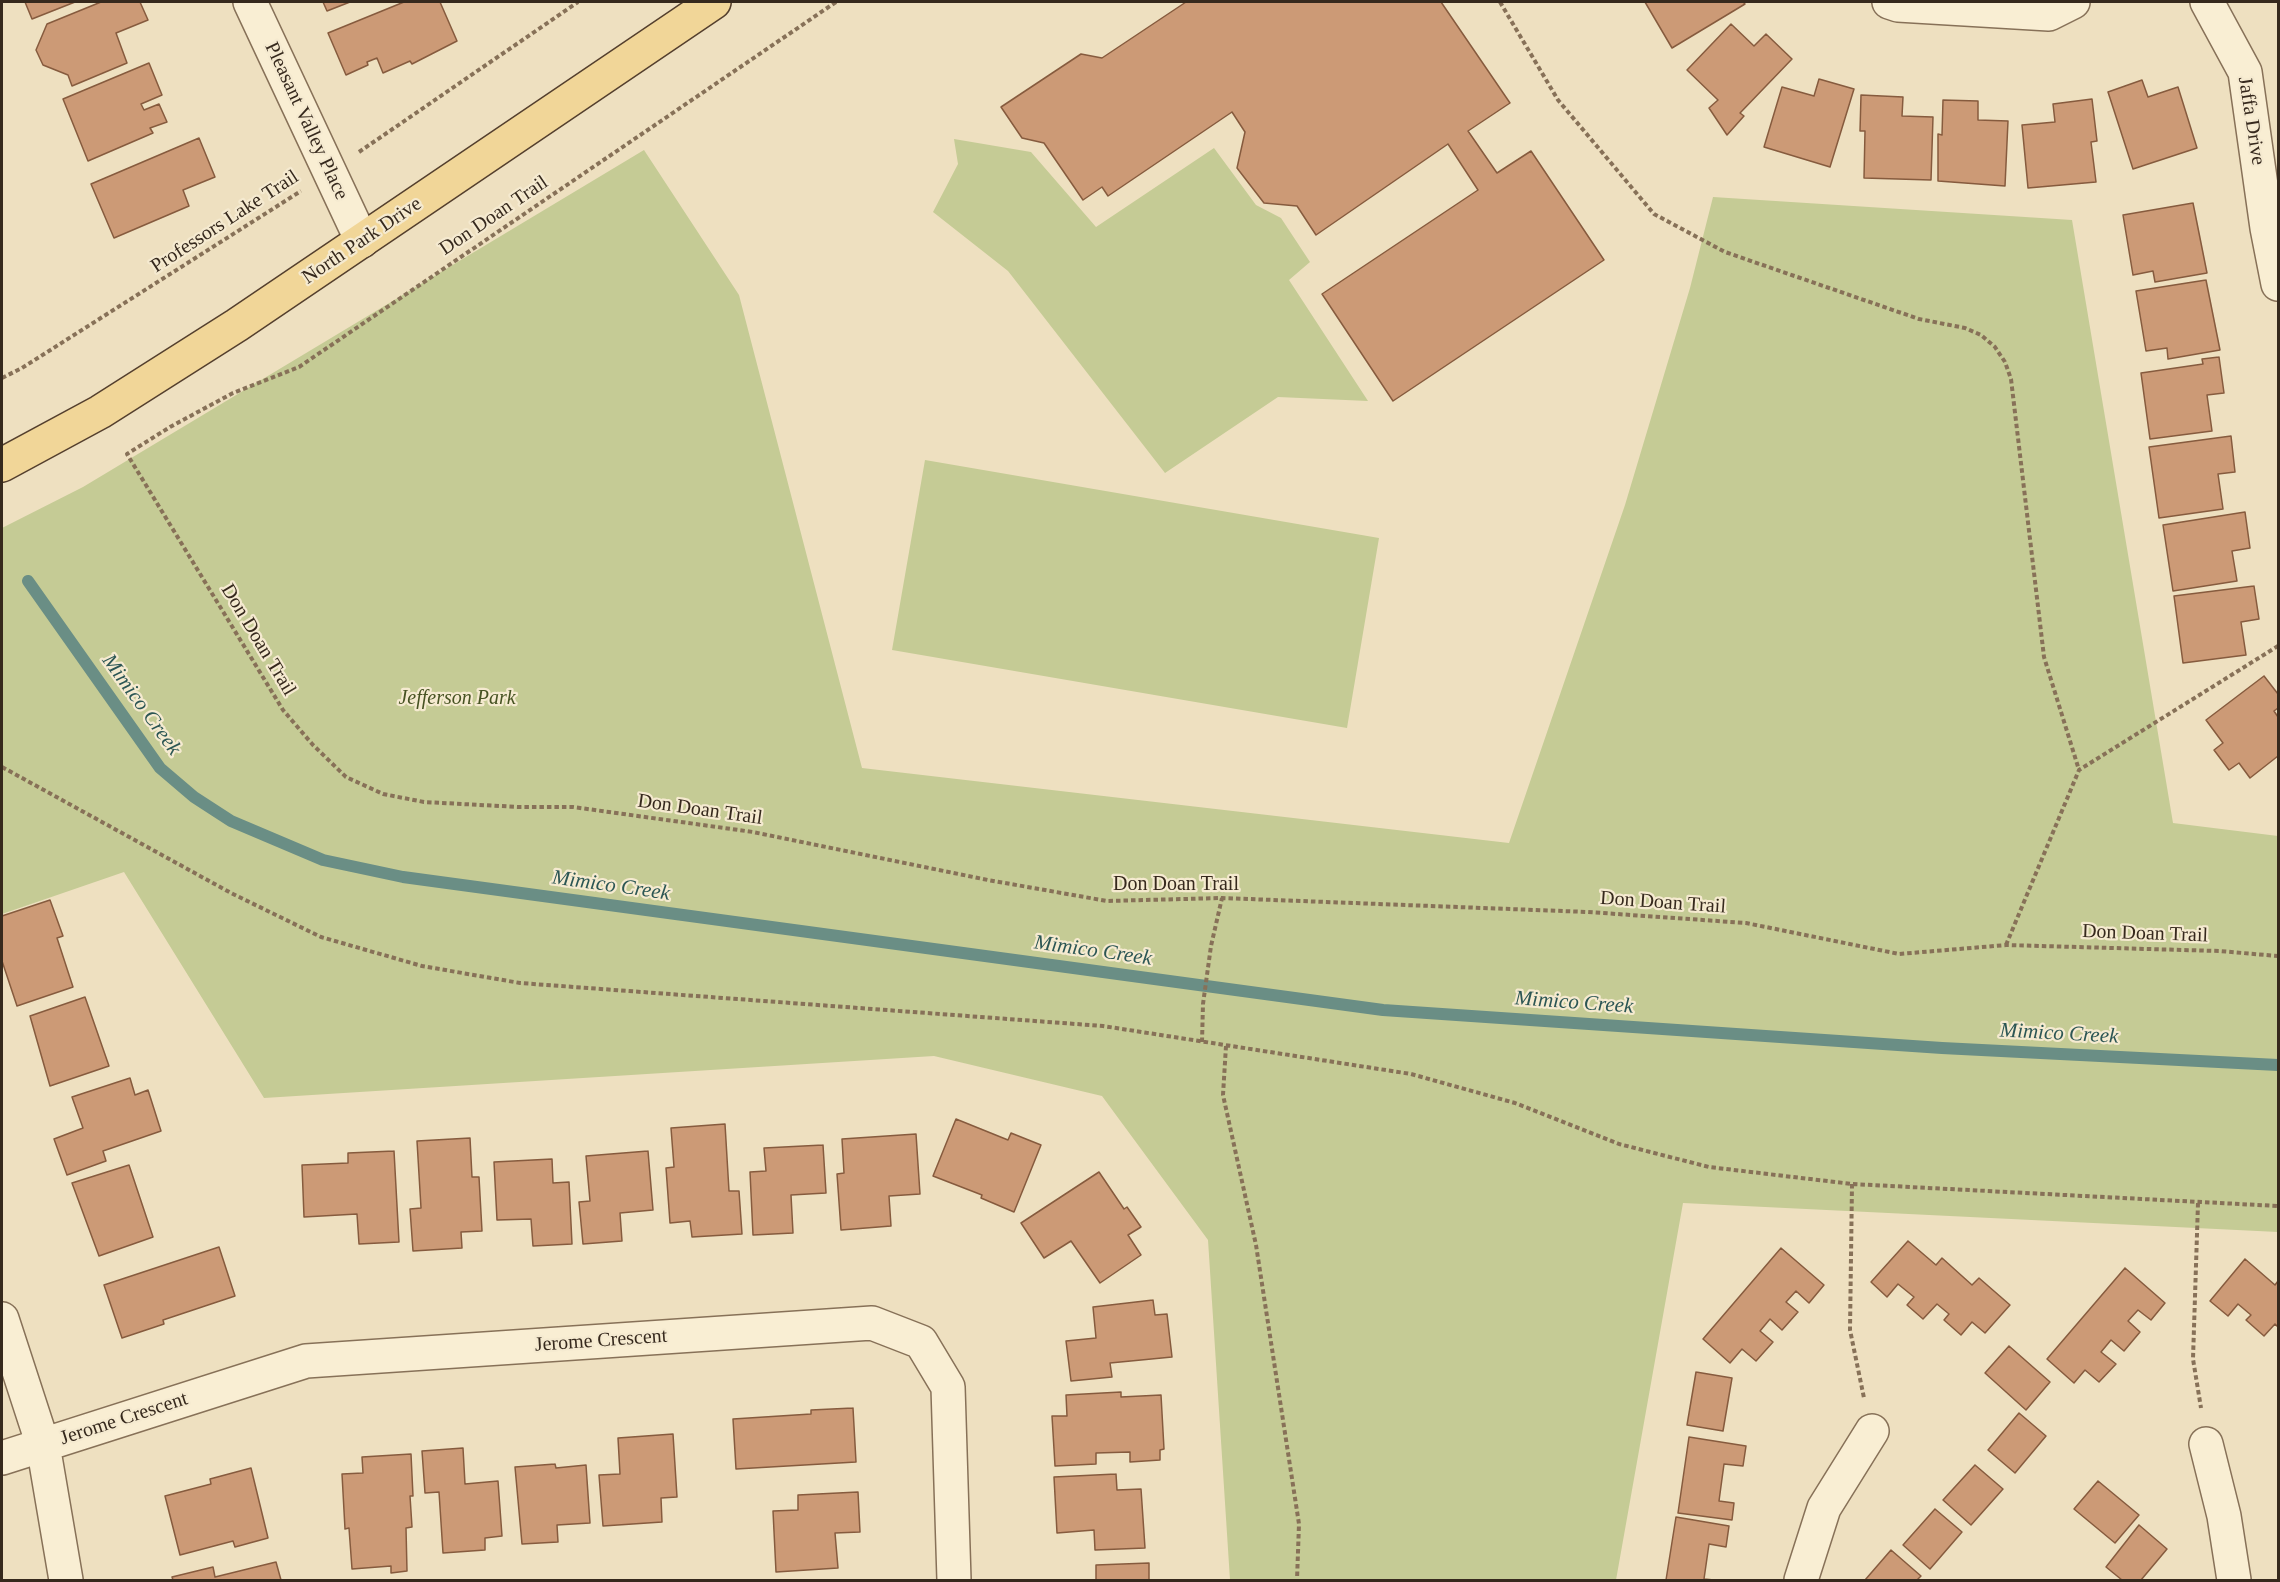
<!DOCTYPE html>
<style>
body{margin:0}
#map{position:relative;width:2280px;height:1582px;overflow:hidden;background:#eee0c0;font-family:Georgia,serif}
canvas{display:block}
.frame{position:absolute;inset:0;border:3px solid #36291d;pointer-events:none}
</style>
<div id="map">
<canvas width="2280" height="1582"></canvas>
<div class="frame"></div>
</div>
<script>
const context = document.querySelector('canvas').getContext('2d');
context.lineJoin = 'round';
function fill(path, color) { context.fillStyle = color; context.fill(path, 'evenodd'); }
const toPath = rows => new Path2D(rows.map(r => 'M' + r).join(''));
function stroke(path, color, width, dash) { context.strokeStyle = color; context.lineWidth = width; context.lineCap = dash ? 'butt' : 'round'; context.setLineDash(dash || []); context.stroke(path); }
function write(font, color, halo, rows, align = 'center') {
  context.font = font + ' Georgia,serif'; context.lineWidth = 4.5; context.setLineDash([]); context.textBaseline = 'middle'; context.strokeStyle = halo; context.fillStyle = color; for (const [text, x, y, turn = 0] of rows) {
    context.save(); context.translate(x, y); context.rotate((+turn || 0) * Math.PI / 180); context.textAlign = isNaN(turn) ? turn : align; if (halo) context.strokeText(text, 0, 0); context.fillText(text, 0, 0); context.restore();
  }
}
const green = toPath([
 [954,139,1031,152,1096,227,1214,148,1256,205,1281,218,1310,262,1289,280,1368,401,1278,397,1165,473,1008,271,933,212,958,164],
 [644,150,739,295,862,768,1509,843,1625,505,1690,288,1713,197,2072,220,2173,823,2278,836,2278,1232,1683,1203,1616,1580,1230,1580,1208,1240,1102,1096,934,1056,264,1098,124,872,2,914,2,528,83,487],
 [925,460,1379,538,1347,728,892,650]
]);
const stream = toPath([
 [28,581,160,768,194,797,231,821,323,860,403,877,1383,1010,1942,1048,2278,1065]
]);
const building = toPath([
 [25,2,75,2,32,19,25,2],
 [101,2,140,2,148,20,116,33,127,63,72,86,68,75,43,65,36,50,47,24,101,2],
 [323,2,350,2,327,11,323,2],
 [404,2,440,2,457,41,412,64,410,61,383,73,377,58,367,62,368,65,346,75,328,33,404,2],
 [1186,2,1441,2,1510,103,1468,131,1497,173,1531,151,1604,260,1393,401,1322,294,1478,190,1448,144,1316,235,1297,206,1264,203,1237,168,1245,132,1232,112,1108,196,1102,187,1083,200,1044,143,1022,138,1001,107,1081,54,1102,58,1186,2],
 [1645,2,1743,2,1745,4,1672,48,1645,2],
 [1731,24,1754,46,1766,34,1792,59,1740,113,1744,116,1727,135,1709,108,1718,100,1687,70,1731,24],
 [149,63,162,95,141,104,144,110,159,104,167,122,150,128,153,133,88,161,63,99,149,63],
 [1819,79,1854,89,1830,167,1764,147,1782,87,1814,96,1819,79],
 [2142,80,2148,97,2178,87,2197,148,2133,169,2108,92,2142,80],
 [1861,95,1903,97,1902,116,1933,117,1931,180,1864,178,1865,131,1860,131,1861,95],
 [2092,99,2097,141,2091,142,2096,182,2028,188,2022,125,2055,122,2053,104,2092,99],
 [1943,100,1978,101,1978,120,2008,121,2005,186,1938,181,1938,134,1942,135,1943,100],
 [199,138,215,177,183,190,189,206,114,238,91,184,199,138],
 [2193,203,2207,273,2155,282,2153,271,2133,275,2123,215,2193,203],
 [2206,280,2220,350,2168,359,2167,348,2146,351,2136,291,2206,280],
 [2219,357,2224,393,2207,395,2212,431,2150,439,2141,373,2203,364,2202,359,2219,357],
 [2231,436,2235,472,2218,474,2223,509,2159,518,2149,447,2231,436],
 [2245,512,2250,548,2232,551,2237,581,2173,591,2163,525,2245,512],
 [2254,586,2259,619,2241,622,2246,655,2183,663,2174,596,2254,586],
 [2264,676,2278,694,2278,708,2274,711,2278,717,2278,756,2250,778,2239,763,2229,770,2214,750,2223,743,2206,720,2264,676],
 [50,900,63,936,57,938,73,987,17,1006,2,961,2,916,50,900],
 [85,997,109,1066,50,1086,30,1016,85,997],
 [130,1078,135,1095,148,1090,161,1131,103,1151,106,1161,67,1175,54,1139,83,1128,72,1097,130,1078],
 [956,1119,1008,1140,1011,1133,1041,1145,1014,1212,981,1198,982,1195,933,1176,956,1119],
 [725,1124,729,1191,739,1191,742,1234,692,1237,690,1221,670,1223,666,1168,674,1167,671,1128,725,1124],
 [916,1134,920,1194,889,1196,891,1226,841,1230,837,1174,844,1173,842,1139,916,1134],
 [470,1138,472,1177,479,1177,482,1231,461,1232,462,1248,413,1251,410,1209,421,1208,417,1141,470,1138],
 [823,1145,826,1193,791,1195,793,1233,753,1235,750,1172,766,1171,764,1148,823,1145],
 [394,1151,399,1242,359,1244,357,1214,304,1217,302,1165,348,1163,348,1153,394,1151],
 [648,1151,653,1210,620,1213,622,1241,583,1244,579,1202,590,1201,586,1156,648,1151],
 [552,1159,553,1183,569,1182,572,1244,533,1246,531,1219,497,1220,494,1162,552,1159],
 [129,1165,153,1237,99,1256,72,1183,129,1165],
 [1099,1172,1124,1209,1127,1207,1141,1227,1128,1235,1141,1255,1100,1283,1071,1241,1044,1258,1021,1223,1099,1172],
 [1908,1241,1936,1265,1942,1258,1972,1285,1979,1278,2010,1305,1985,1333,1972,1322,1961,1335,1944,1320,1949,1314,1937,1304,1923,1319,1907,1305,1914,1297,1898,1284,1887,1297,1871,1282,1908,1241],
 [219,1247,235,1296,163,1320,164,1324,122,1338,104,1285,219,1247],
 [1781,1248,1824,1285,1809,1303,1796,1291,1786,1302,1798,1312,1782,1330,1770,1319,1760,1331,1773,1342,1756,1361,1742,1349,1730,1363,1703,1339,1781,1248],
 [2245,1259,2275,1285,2278,1281,2278,1327,2275,1324,2264,1336,2246,1320,2251,1315,2238,1304,2228,1316,2210,1301,2245,1259],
 [2125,1268,2165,1303,2151,1320,2138,1310,2128,1321,2140,1332,2124,1351,2111,1340,2101,1352,2116,1364,2099,1382,2085,1370,2074,1383,2047,1359,2125,1268],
 [1153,1300,1155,1315,1167,1314,1172,1357,1110,1363,1112,1377,1071,1381,1066,1341,1096,1338,1093,1307,1153,1300],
 [2009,1346,2050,1382,2026,1410,1985,1373,2009,1346],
 [1696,1372,1732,1378,1723,1431,1687,1425,1696,1372],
 [1121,1392,1121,1397,1161,1395,1164,1449,1160,1450,1160,1460,1130,1462,1130,1452,1096,1453,1096,1464,1055,1466,1052,1416,1067,1416,1066,1395,1121,1392],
 [853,1408,856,1462,736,1469,733,1419,811,1414,811,1410,853,1408],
 [2019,1413,2046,1436,2015,1473,1988,1450,2019,1413],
 [673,1434,677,1497,661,1498,662,1522,603,1526,599,1475,620,1474,618,1438,673,1434],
 [1689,1437,1746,1446,1743,1466,1724,1464,1719,1501,1734,1503,1732,1520,1678,1513,1689,1437],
 [463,1448,465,1484,498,1481,502,1536,485,1538,485,1550,443,1553,439,1492,425,1493,422,1451,463,1448],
 [411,1454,413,1496,410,1496,412,1527,406,1528,407,1571,391,1573,391,1566,352,1569,349,1528,345,1529,342,1474,363,1473,362,1457,411,1454],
 [555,1464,556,1468,586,1465,590,1523,557,1525,558,1542,522,1544,515,1467,555,1464],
 [1975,1465,2003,1489,1971,1525,1943,1500,1975,1465],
 [251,1468,268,1538,235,1547,233,1541,180,1555,165,1496,211,1484,210,1479,251,1468],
 [1116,1474,1117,1490,1141,1489,1145,1548,1095,1550,1094,1530,1057,1533,1054,1477,1116,1474],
 [2098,1481,2139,1515,2115,1543,2074,1509,2098,1481],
 [858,1492,860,1532,835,1533,838,1568,776,1572,773,1511,798,1510,798,1495,858,1492],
 [1935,1509,1962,1532,1930,1569,1903,1545,1935,1509],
 [1676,1517,1729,1526,1726,1547,1709,1544,1704,1579,1714,1580,1666,1580,1676,1517],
 [2139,1525,2167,1549,2141,1580,2122,1580,2106,1567,2139,1525],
 [1891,1550,1921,1576,1917,1580,1865,1580,1891,1550],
 [276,1562,281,1580,173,1580,172,1577,213,1567,215,1577,276,1562],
 [1149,1563,1149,1580,1164,1580,1096,1580,1096,1565,1149,1563]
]);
const path = toPath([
 [836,2,299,367,233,393,170,427,127,454,283,710,313,745,346,777,383,794,424,802,519,807,573,807,753,832,988,880,1107,901,1222,898,1588,912,1746,923,1899,954,2006,945,2219,951,2278,956],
 [1500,2,1558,100,1654,214,1725,252,1919,319,1965,328,1981,335,1995,347,2005,362,2011,379,2044,657,2079,770],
 [359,152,578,2],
 [2,378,22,368,301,191],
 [2,767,231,893,321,937,422,966,520,983,1103,1026,1411,1074,1515,1103,1619,1144,1709,1167,1852,1184,2278,1206],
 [2006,945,2079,770,2278,646],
 [1202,1042,1203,1004,1211,946,1222,898],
 [1226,1046,1223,1095,1256,1245,1299,1524,1297,1580],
 [1852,1184,1850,1330,1864,1398],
 [2198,1203,2193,1359,2201,1408]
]);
const minor = toPath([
 [250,2,362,241],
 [1889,2,1898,5,2049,14,2073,2],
 [2207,2,2245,72,2267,228,2278,284],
 [2,1319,43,1445,66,1580],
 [2206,1444,2224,1516,2234,1580],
 [2,1458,306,1361,872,1323,921,1342,948,1387,954,1580],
 [1801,1580,1824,1508,1872,1431]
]);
const major = toPath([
 [2,465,100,412,237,325,714,2]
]);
const streetNames = [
 ["Pleasant Valley Place",306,121,65],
 ["Jaffa Drive",2251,121,81],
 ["Don Doan Trail",494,216,-34],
 ["Professors Lake Trail",225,222,-33],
 ["North Park Drive",362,241,-34],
 ["Don Doan Trail",258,640,59],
 ["Don Doan Trail",700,810,8],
 ["Don Doan Trail",1176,885],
 ["Don Doan Trail",1663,903,4],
 ["Don Doan Trail",2145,934,2],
 ["Jerome Crescent",601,1341,-4],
 ["Jerome Crescent",124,1419,-18]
];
const parkNames = [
 ["Jefferson Park",457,699]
];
const waterNames = [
 ["Mimico Creek",141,705,54],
 ["Mimico Creek",611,886,8],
 ["Mimico Creek",1093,951,8],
 ["Mimico Creek",1574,1003,4],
 ["Mimico Creek",2059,1034,3]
];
fill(green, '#c5cb95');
stroke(stream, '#6a8e85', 12);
fill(building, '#cc9a76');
stroke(building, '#865b3e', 1.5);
stroke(minor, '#877158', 36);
stroke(major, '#543f2d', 36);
stroke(path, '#877158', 4, [4.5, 3]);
stroke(minor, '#f9eed3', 33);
stroke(major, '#f1d698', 33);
write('20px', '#36291d', '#f5ead0', streetNames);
write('italic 20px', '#475323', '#f5ead0', parkNames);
write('italic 21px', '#2c5654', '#f5ead0', waterNames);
</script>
